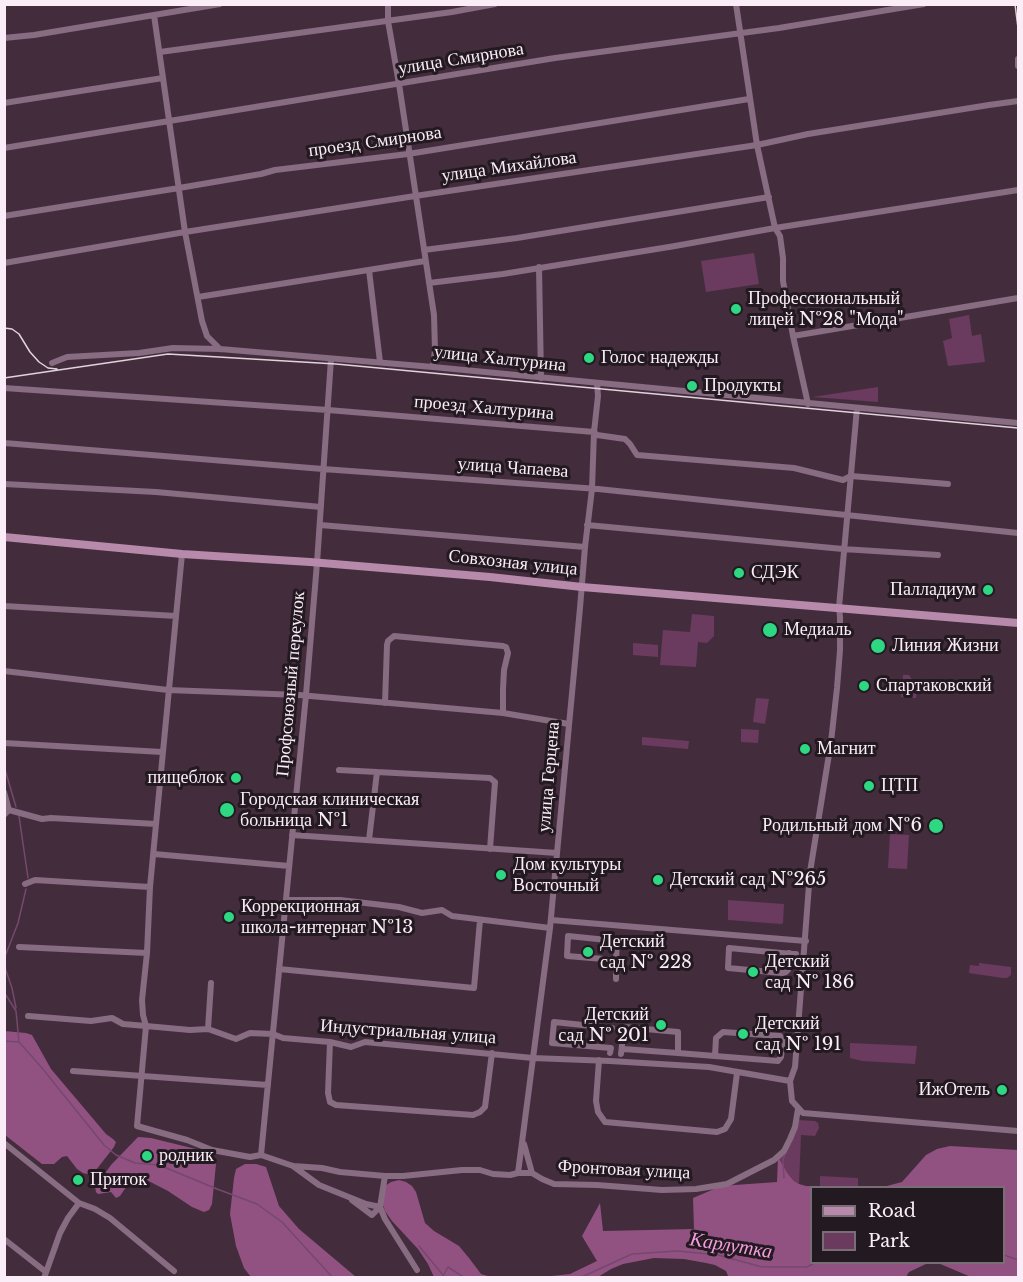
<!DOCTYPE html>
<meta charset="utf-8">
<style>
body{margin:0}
#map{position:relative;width:1023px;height:1282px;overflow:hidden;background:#432d3d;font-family:"Libre Baskerville",serif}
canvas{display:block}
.frame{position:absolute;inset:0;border:6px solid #fbedf7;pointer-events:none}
.legend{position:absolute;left:810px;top:1186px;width:195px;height:78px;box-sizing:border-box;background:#231920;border:2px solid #796e76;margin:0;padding:8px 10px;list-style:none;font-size:18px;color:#fbedf7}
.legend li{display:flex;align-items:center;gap:12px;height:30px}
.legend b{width:30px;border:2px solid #796e76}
</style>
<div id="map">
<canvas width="1023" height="1282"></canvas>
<div class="frame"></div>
<ul class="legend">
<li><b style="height:8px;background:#b78aab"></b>Road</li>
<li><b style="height:16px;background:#6b3a5f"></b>Park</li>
</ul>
</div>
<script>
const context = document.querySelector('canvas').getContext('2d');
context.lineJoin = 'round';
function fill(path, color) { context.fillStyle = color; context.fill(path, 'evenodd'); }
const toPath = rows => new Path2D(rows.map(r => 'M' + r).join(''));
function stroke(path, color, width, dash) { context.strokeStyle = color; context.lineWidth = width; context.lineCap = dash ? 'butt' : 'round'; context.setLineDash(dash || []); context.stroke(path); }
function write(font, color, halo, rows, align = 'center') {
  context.font = font + ' "Libre Baskerville",serif'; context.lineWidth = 6; context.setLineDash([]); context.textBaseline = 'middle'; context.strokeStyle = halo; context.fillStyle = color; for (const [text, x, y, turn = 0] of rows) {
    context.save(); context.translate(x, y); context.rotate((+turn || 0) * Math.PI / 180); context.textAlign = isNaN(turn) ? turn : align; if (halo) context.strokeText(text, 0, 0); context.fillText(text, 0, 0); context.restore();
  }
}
const green = toPath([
 [754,253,759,284,706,292,701,261],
 [969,315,972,336,981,334,985,362,948,366,943,341,952,338,949,319],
 [878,387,878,402,812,397],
 [692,614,714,616,714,636,707,643,698,642,696,667,660,665,663,630,690,632],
 [633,643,658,645,658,657,633,655],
 [903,675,909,675,917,687,916,698,901,697],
 [756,698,769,699,765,724,753,722],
 [741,729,759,730,758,743,741,742],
 [642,737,689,741,688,749,642,745],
 [890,834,909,835,907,869,888,868],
 [728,900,784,904,783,923,781,924,728,920],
 [979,963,1011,967,1011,975,1007,978,1003,978,969,973,970,965,979,966],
 [850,1043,917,1046,915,1064,862,1061,850,1058],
 [798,1120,815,1121,818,1123,819,1128,815,1136,801,1135,799,1184,794,1181,788,1174,778,1157],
 [820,1176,858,1178,858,1187,820,1187]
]);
const forest = toPath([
 [4,1031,26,1033,32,1035,51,1069,106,1134,113,1139,116,1142,114,1147,96,1170,87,1174,83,1173,77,1169,67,1156,62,1157,54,1164,42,1164,5,1135],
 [138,1137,151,1138,204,1151,213,1156,216,1164,212,1204,209,1210,204,1212,192,1207,168,1191,135,1174,120,1196,116,1198,111,1192,98,1194,96,1192,95,1187,111,1165],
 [950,1146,1018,1150,1018,1277,971,1277,938,1263,1004,1262,1004,1188,864,1187,883,1187,902,1182,926,1155,937,1149],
 [778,1157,788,1174,794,1181,799,1184,806,1186,839,1187,812,1188,812,1262,928,1263,909,1272,906,1277,729,1278,726,1271,715,1265,706,1263,684,1259,654,1258,623,1264,611,1269,598,1277,533,1278,570,1274,597,1261,582,1236,600,1203,603,1231,694,1229,693,1198,721,1186,777,1182],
 [245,1164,256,1164,266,1167,279,1206,299,1229,356,1277,251,1277,244,1268,236,1246,230,1214,234,1178,236,1169],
 [399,1180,406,1182,412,1186,416,1192,425,1223,434,1231,459,1246,469,1258,481,1274,491,1277,434,1277,428,1264,418,1249,392,1221,385,1211,382,1202,385,1186,391,1182]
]);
const stream = toPath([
 [4,766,16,807],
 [19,816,28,878],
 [4,959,18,923,26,889],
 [4,965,12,988,16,1008],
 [4,992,16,1011,19,1042,42,1068,104,1145,116,1155,135,1163,159,1165,217,1189,257,1204,282,1222,333,1278],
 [4,1041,18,1042],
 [784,1178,783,1160,785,1154],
 [419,1246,443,1275],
 [1004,1255,1018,1260],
 [442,1278,448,1267,465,1278],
 [574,1278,584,1276,632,1254,678,1251,718,1255,762,1267,807,1267,816,1262]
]);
const street = toPath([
 [388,4,388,21,399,84,434,315,435,350,433,367],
 [736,4,757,145,775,228,780,236,783,258,783,281,793,336,808,404],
 [154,15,185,232,202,321,207,336,220,349],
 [4,38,34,35,220,4],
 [160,52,452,12,495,4],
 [1018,59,1018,66],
 [4,103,163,78],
 [4,148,555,58,779,28,924,4],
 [4,216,179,188,261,174,275,170,408,154,749,99],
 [424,250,517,238,769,197],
 [4,263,185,232,415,196,757,145,808,134,989,105,1018,101],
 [539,267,541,378],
 [369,270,380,362],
 [429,283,503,274,675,246,775,228,1018,190],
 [198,297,425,261],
 [793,336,1018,298],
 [52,363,67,357,139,353,173,348,220,349,433,367,1018,423],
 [4,388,328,410,594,432,597,435,625,439,630,444,637,455,794,468,843,480,851,476,948,484],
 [857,408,839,607,840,617,840,650,837,688,831,742,810,872,795,1067,790,1081,792,1101,803,1113,1018,1131],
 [4,443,323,469,598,489,1018,533],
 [4,484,156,492,321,507],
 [320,525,585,547],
 [587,525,843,549,938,555],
 [182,554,150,887,147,953,142,1000,143,1015,146,1026,137,1126,187,1140,212,1150,250,1157,261,1155],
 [4,606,176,616],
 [4,671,168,690,299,695,503,713,569,724],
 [385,703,387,645,388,641,394,636,503,646,506,647,508,653,504,670,503,689,503,713],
 [4,743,162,752],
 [339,770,490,778,495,782,490,849],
 [4,792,9,810],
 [4,815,9,810,42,819,51,818,156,824],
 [292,835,557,853],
 [369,840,377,772],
 [154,854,289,866],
 [25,884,35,880,150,887],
 [286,900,340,900,399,907,422,913,442,910,452,916,550,928],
 [551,920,806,941],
 [19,947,147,953],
 [789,953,788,970,786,972,782,973,728,968,729,948,792,954,796,954],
 [616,960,617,941,568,936,567,956,616,960,616,979],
 [279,969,474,988,480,920],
 [28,1016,91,1021,112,1018,123,1024,146,1026,190,1030,208,1029,236,1039,250,1033,273,1034,283,1038,330,1042,351,1047,365,1042,533,1058,610,1061,709,1067,790,1081],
 [208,1029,211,983],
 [330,1042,328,1093,330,1102,336,1105,473,1115,480,1112,485,1107,492,1053],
 [610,1053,611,1048,552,1043,554,1022,612,1028],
 [678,1053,715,1056,778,1061,781,1057,783,1040,780,1036,723,1032,716,1038,715,1056],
 [621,1054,624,1027,678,1032,678,1053,623,1049],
 [599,1060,596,1101,598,1112,605,1122,717,1132,725,1129,731,1119,737,1073],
 [73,1071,268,1085],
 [4,1143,79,1203,95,1209,110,1218,174,1271],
 [524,1144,532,1173],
 [261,1155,306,695,317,563,331,359],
 [261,1155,293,1166,322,1168,340,1172,385,1176,403,1176,462,1170,480,1170,493,1174,510,1175,518,1173,532,1173,542,1179,554,1184,597,1185,662,1190,696,1189,727,1184,774,1160,784,1151,790,1139,795,1127,798,1109],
 [293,1166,319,1185,366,1204,380,1207,385,1219,417,1270],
 [518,1173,550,928,580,608,585,547,592,489,594,432,598,396,597,383],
 [352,1200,372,1215,380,1207,385,1176],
 [4,1239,46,1272],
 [44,1278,60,1233,68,1218,79,1203]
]);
const secondary = toPath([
 [4,537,182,554,310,562,490,577,582,587,1018,623]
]);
const tram = toPath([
 [1015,4,1018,28],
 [4,328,12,329,19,334,30,352,39,362,48,368,57,369],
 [4,378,168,354,336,364,1018,428]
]);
const markers = [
 [736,309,6,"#2ed883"],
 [589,358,6,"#2ed883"],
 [692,386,6,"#2ed883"],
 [739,573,6,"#2ed883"],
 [988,590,6,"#2ed883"],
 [770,630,8,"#2ed883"],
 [878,646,8,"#2ed883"],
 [864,686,6,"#2ed883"],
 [805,749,6,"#2ed883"],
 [236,778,6,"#2ed883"],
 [869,786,6,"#2ed883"],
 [227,810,8,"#2ed883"],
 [936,826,8,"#2ed883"],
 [501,875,6,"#2ed883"],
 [658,880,6,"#2ed883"],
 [229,917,6,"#2ed883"],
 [588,952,6,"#2ed883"],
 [753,972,6,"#2ed883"],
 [661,1025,6,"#2ed883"],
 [743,1034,6,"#2ed883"],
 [1002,1090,6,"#2ed883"],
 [147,1156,6,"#2ed883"],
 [78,1180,6,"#2ed883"]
];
const streetNames = [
 ["улица Смирнова",461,59,-9],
 ["проезд Смирнова",375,142,-8],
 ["улица Михайлова",509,167,-8],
 ["улица Халтурина",500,359,6],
 ["проезд Халтурина",484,408,5],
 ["улица Чапаева",513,468,4],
 ["Совхозная улица",513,563,6],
 ["Профсоюзный переулок",291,684,-85],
 ["улица Герцена",549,777,-85],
 ["Индустриальная улица",408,1032,4],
 ["Фронтовая улица",624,1170,3]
];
const poiNames = [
 ["Профессиональный",748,299],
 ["лицей №28 \"Мода\"",748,320],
 ["Голос надежды",601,358],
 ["Продукты",704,386],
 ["СДЭК",751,573],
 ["Палладиум",976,590,"right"],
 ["Медиаль",784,630],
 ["Линия Жизни",892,646],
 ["Спартаковский",876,686],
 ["Магнит",817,749],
 ["пищеблок",224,778,"right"],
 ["ЦТП",881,786],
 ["Городская клиническая",240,800],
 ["больница №1",240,821],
 ["Родильный дом №6",922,826,"right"],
 ["Дом культуры",513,865],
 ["Восточный",513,886],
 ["Детский сад №265",670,880],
 ["Коррекционная",241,907],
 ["школа-интернат №13",241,928],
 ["Детский",600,942],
 ["сад № 228",600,963],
 ["Детский",765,962],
 ["сад № 186",765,983],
 ["Детский",649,1015,"right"],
 ["сад № 201",649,1036,"right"],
 ["Детский",755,1024],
 ["сад № 191",755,1045],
 ["ИжОтель",990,1090,"right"],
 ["родник",159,1156],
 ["Приток",90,1180]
];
const waterNames = [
 ["Карлутка",731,1246,9]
];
fill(green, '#6b3a5f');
fill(forest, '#915282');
stroke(stream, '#75486e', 1.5);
stroke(street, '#886c81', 6);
stroke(secondary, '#b78aab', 8);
stroke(tram, '#e1d2dd', 1.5);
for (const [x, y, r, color] of markers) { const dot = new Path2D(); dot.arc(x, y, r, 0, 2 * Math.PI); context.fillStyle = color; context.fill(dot); stroke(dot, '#231920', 2); }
write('18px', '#fbedf7', '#231920', streetNames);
write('18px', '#fbedf7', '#231920', poiNames, 'left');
write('italic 20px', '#f59cdf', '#231920', waterNames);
</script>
